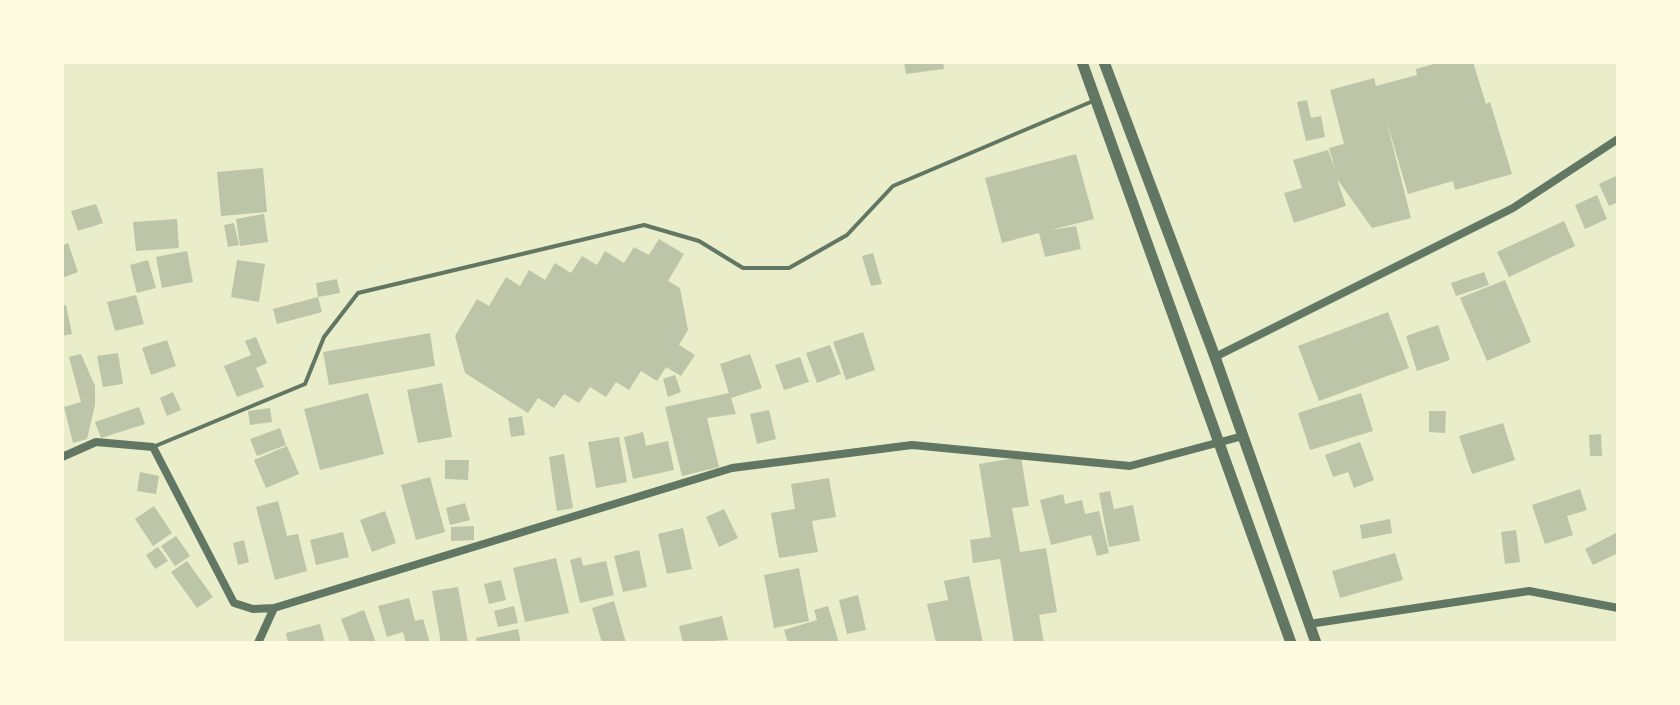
<!DOCTYPE html>
<style>
body{margin:0}
#map{position:relative;width:1680px;height:705px;overflow:hidden;background:#e9edc9;font-family:Ubuntu,sans-serif}
canvas{display:block}
.frame{position:absolute;inset:0;border:64px solid #fefae0;pointer-events:none}
</style>
<div id="map">
<canvas width="1680" height="705"></canvas>
<div class="frame"></div>
</div>
<script>
const context = document.querySelector('canvas').getContext('2d');
context.lineJoin = 'round';
function fill(path, color) { context.fillStyle = color; context.fill(path, 'evenodd'); }
const toPath = rows => new Path2D(rows.map(r => 'M' + r).join(''));
function stroke(path, color, width, dash) { context.strokeStyle = color; context.lineWidth = width; context.lineCap = dash ? 'butt' : 'round'; context.setLineDash(dash || []); context.stroke(path); }
const building = toPath([
 [904,62,943,62,944,69,906,74],
 [1441,62,1473,62,1486,104,1490,102,1512,174,1455,190,1453,181,1408,194,1386,119,1411,218,1372,228,1337,179,1346,206,1294,223,1284,193,1302,188,1293,160,1328,150,1336,172,1329,148,1344,144,1330,90,1374,78,1376,86,1417,75,1416,69],
 [1307,100,1311,118,1321,116,1325,137,1306,141,1297,102],
 [1076,154,1094,219,1051,230,1076,226,1081,249,1045,257,1039,233,1002,243,985,178],
 [263,168,267,212,221,216,217,172],
 [1618,175,1618,202,1609,206,1599,184],
 [1597,195,1607,219,1585,229,1575,205],
 [96,204,103,223,78,231,71,211],
 [264,214,268,242,240,246,236,219],
 [177,219,179,248,136,251,133,222],
 [1564,221,1575,246,1509,277,1497,252],
 [234,223,239,245,228,247,224,225],
 [659,239,684,254,668,281,680,288,688,330,679,345,695,355,681,376,666,367,657,381,641,371,629,390,616,382,606,397,590,387,579,403,564,394,554,408,538,398,528,413,465,373,455,336,477,299,489,306,506,277,520,286,529,270,545,280,555,263,571,273,582,256,597,265,605,251,624,263,634,247,649,255],
 [68,243,78,272,62,278,62,246],
 [187,251,193,282,162,288,156,257],
 [873,253,882,284,871,286,862,256],
 [148,260,156,288,137,293,130,265],
 [237,260,265,264,259,302,231,297],
 [1484,272,1489,285,1456,296,1451,283],
 [337,279,340,293,318,297,316,283],
 [1505,280,1531,342,1487,361,1460,298],
 [136,295,144,324,115,331,107,302],
 [318,297,322,312,277,324,273,309],
 [66,305,72,334,62,336,62,306],
 [1388,312,1409,368,1319,401,1298,346],
 [1438,325,1450,360,1417,371,1406,336],
 [863,332,875,370,846,380,833,342],
 [430,333,435,366,329,385,323,352],
 [256,337,267,363,256,368,264,387,237,397,224,366,251,355,245,341],
 [167,340,176,366,151,375,142,348],
 [830,345,841,374,817,383,806,353],
 [118,353,123,384,103,387,97,356],
 [81,354,95,386,95,405,87,439,73,443,64,407,81,402,69,357],
 [750,354,762,388,731,398,736,414,707,418,719,467,682,476,665,407,729,393,720,364],
 [800,357,809,382,784,390,775,365],
 [675,375,681,392,668,397,663,379],
 [442,383,452,437,418,443,407,390],
 [173,392,181,410,167,416,160,398],
 [368,393,384,454,320,470,304,409],
 [1361,393,1373,431,1310,450,1298,413],
 [139,407,145,424,101,438,95,422],
 [270,408,272,422,250,425,248,411],
 [769,410,776,439,757,444,750,414],
 [1429,411,1446,411,1445,433,1429,432],
 [522,416,525,435,511,437,508,418],
 [1503,423,1515,460,1472,474,1459,436],
 [280,428,286,445,257,456,250,439],
 [643,432,646,446,668,441,674,470,633,479,624,437],
 [1601,434,1602,456,1590,456,1589,435],
 [619,437,627,482,596,488,588,442],
 [1360,442,1374,480,1354,488,1348,472,1333,477,1325,455],
 [287,446,299,474,266,488,254,460],
 [564,454,573,508,557,511,549,457],
 [1021,457,1029,506,1012,508,1020,552,1046,548,1057,612,1039,615,1044,643,1014,643,1000,559,973,563,970,540,991,537,979,464],
 [445,460,469,460,468,480,445,479],
 [140,472,159,476,156,494,137,491],
 [430,477,445,532,416,540,401,485],
 [829,478,836,517,812,521,818,552,779,558,771,513,795,509,791,484],
 [1580,489,1587,510,1567,516,1573,535,1545,544,1532,505],
 [1110,491,1114,509,1133,505,1140,541,1109,547,1099,493],
 [1063,494,1065,504,1082,500,1085,514,1099,511,1109,553,1097,556,1091,535,1051,545,1040,500],
 [278,501,287,536,298,534,307,571,275,580,256,507],
 [465,503,470,520,450,525,446,508],
 [154,506,172,533,153,546,135,519],
 [724,509,738,538,719,547,706,517],
 [385,511,396,543,372,552,360,520],
 [1390,519,1392,533,1362,539,1360,525],
 [474,526,474,540,451,541,451,527],
 [683,528,692,569,667,574,658,534],
 [1516,530,1520,562,1505,564,1501,532],
 [343,532,349,557,316,565,310,540],
 [1618,532,1618,553,1593,565,1585,549],
 [176,536,190,556,175,566,161,546],
 [244,540,249,562,238,565,233,543],
 [158,547,168,561,155,569,146,555],
 [639,550,647,587,623,592,614,556],
 [1395,553,1403,580,1340,598,1332,571],
 [581,557,583,566,606,561,614,595,580,603,570,560],
 [556,558,569,613,525,622,513,568],
 [187,561,213,597,197,608,171,572],
 [799,568,809,621,774,628,764,575],
 [969,576,983,643,936,643,927,604,948,600,944,581],
 [501,580,506,600,489,604,484,584],
 [458,587,468,643,441,643,432,591],
 [858,595,866,630,847,634,839,600],
 [409,598,415,621,423,619,430,643,406,643,403,632,387,637,378,606],
 [614,601,626,643,602,643,592,608],
 [514,606,518,623,498,627,494,611],
 [828,606,839,643,788,643,784,630,817,620,814,610],
 [364,610,376,643,350,643,341,619],
 [722,616,728,640,683,643,679,626],
 [320,624,325,643,288,643,286,633],
 [518,629,521,643,477,643,476,638]
]);
const service = toPath([
 [153,447,305,384,324,337,358,293,644,225,699,241,743,268,789,268,847,235,893,186,1093,101]
]);
const minor = toPath([
 [1215,357,1513,208,1618,139],
 [62,457,96,442,153,447,234,603,253,609,274,608],
 [1309,624,1529,591,1618,608],
 [258,643,274,608,732,468,912,445,1130,466,1243,436]
]);
const tertiary = toPath([
 [1082,62,1291,643],
 [1104,62,1215,357,1316,643]
]);
fill(building, '#bcc5a7');
stroke(service, '#617663', 4);
stroke(minor, '#617663', 8);
stroke(tertiary, '#617663', 11);
</script>
